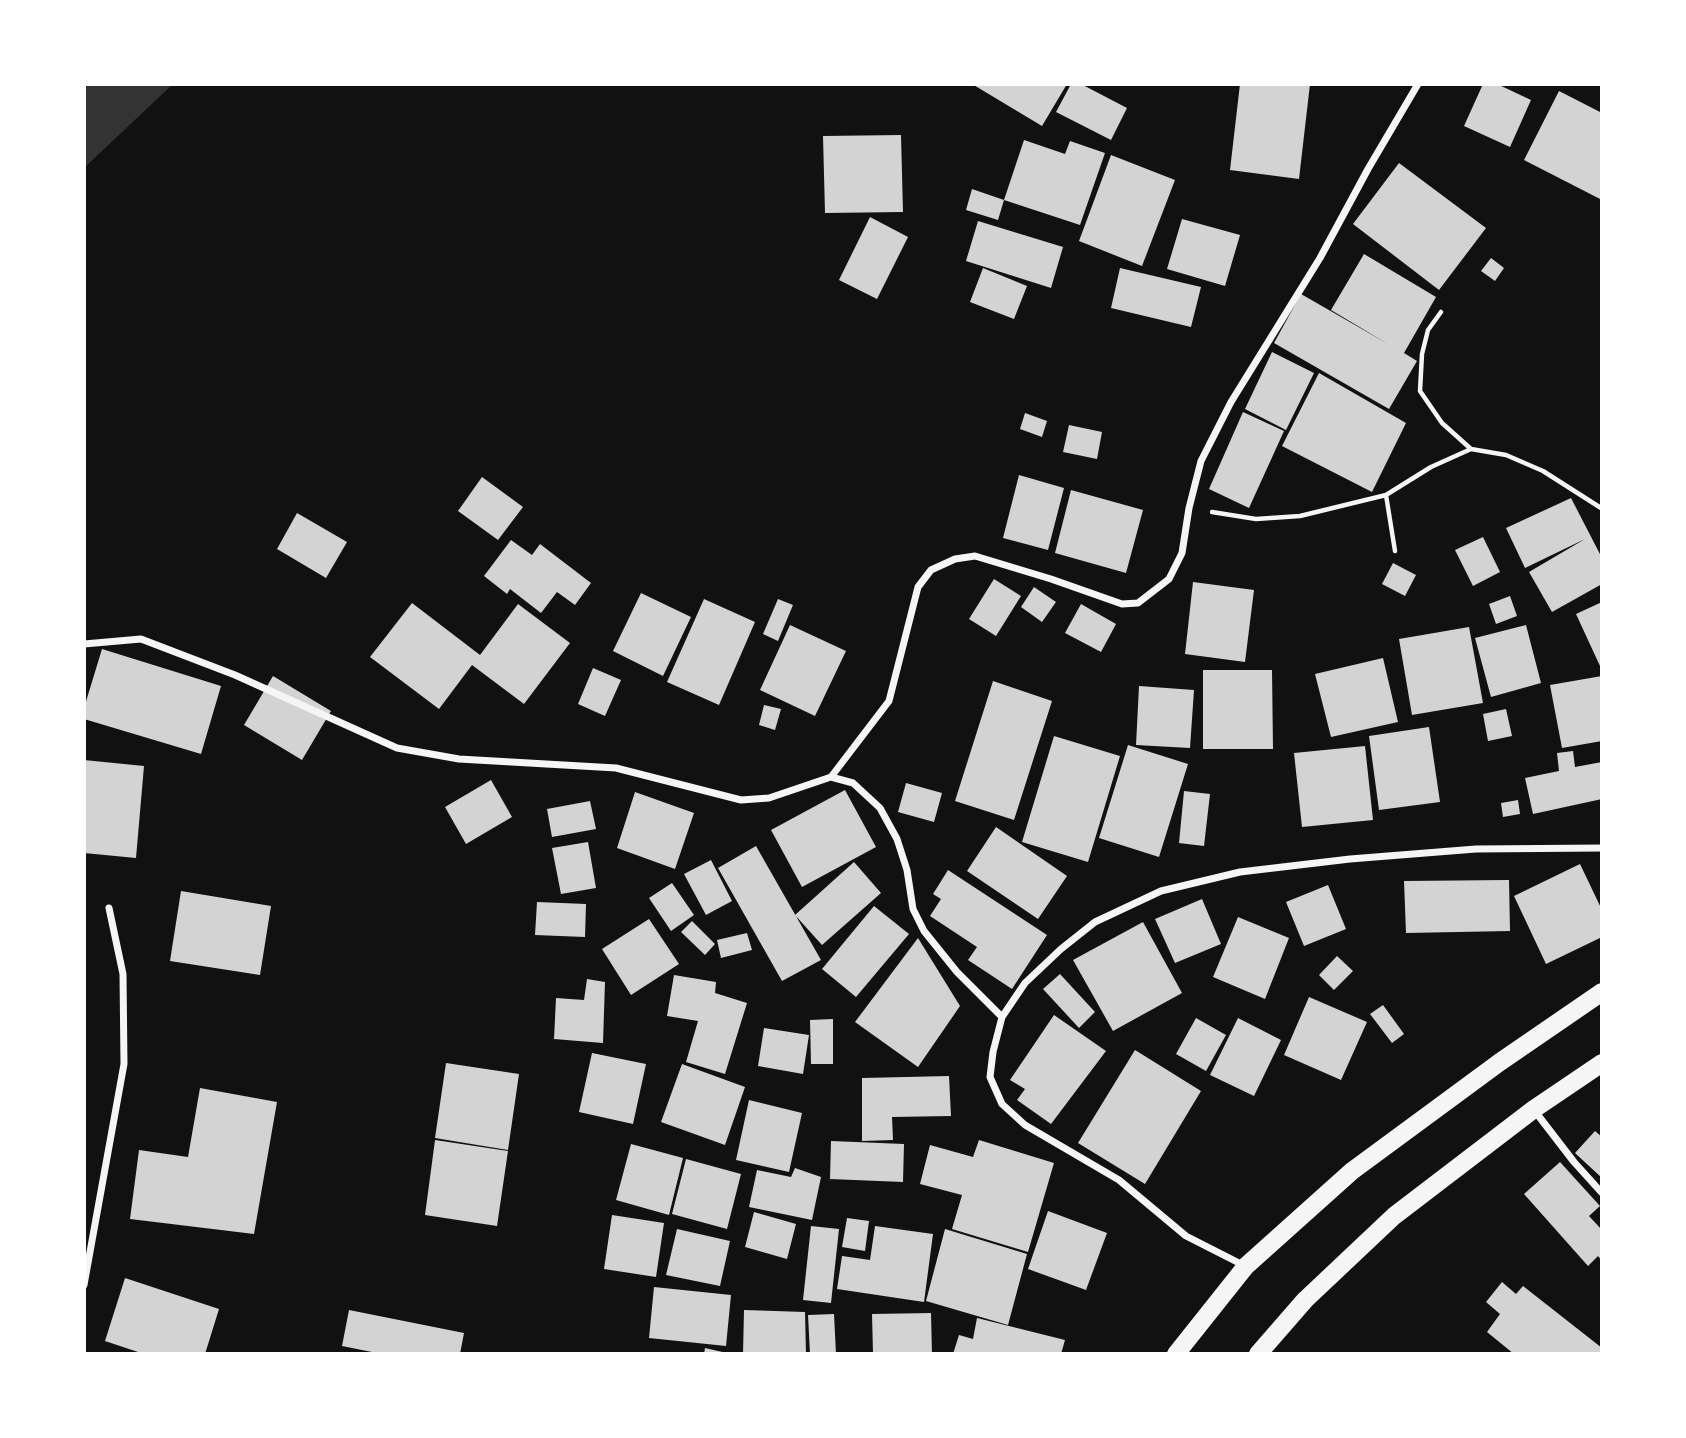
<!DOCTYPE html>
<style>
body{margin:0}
#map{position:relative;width:1686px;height:1438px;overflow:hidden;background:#111;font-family:Lato,sans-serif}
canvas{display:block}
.frame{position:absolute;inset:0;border:86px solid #fff;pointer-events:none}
</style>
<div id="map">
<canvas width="1686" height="1438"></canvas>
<div class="frame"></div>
</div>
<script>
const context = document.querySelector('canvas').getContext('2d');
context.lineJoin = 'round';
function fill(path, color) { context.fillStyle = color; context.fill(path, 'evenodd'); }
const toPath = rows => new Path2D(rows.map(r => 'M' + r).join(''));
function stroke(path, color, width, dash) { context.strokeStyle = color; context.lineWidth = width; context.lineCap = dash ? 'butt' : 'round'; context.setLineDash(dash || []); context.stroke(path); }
const water = toPath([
 [84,84,173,84,84,168]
]);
const building = toPath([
 [972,84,1067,84,1042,126],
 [1071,84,1081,84,1127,108,1111,140,1056,112],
 [1240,84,1310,84,1299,179,1230,170],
 [1483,84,1497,84,1531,100,1510,147,1464,126],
 [1559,91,1602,113,1602,200,1524,160],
 [901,135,903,212,825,213,823,136],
 [1024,140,1065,154,1070,141,1105,153,1080,225,1004,200],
 [1111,155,1175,180,1142,266,1079,241],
 [1399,163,1486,228,1439,290,1353,224],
 [972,189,1004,200,998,220,966,210],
 [870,217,908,237,877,299,839,280],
 [1182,219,1240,235,1225,286,1167,269],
 [978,221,1063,247,1051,288,966,261],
 [1364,254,1436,297,1404,353,1417,361,1389,409,1274,343,1301,294,1388,344,1331,310],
 [1491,258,1504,268,1495,281,1481,271],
 [983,268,1027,286,1014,319,970,302],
 [1120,268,1201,287,1191,327,1111,308],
 [1272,352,1314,373,1286,430,1245,409],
 [1319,373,1406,423,1372,492,1282,446],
 [1243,412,1284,431,1249,508,1209,489],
 [1025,413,1047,421,1042,437,1020,429],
 [1069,425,1102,432,1097,459,1063,452],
 [1019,475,1064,488,1048,550,1003,538],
 [482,477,523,507,498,540,458,511],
 [1071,490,1143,510,1126,573,1055,553],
 [1571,498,1602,558,1602,584,1552,612,1529,572,1585,539,1525,568,1506,528],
 [297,513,347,542,326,578,277,549],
 [1483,537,1500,572,1473,586,1455,550],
 [511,540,532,555,540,544,591,583,575,605,557,592,541,613,510,589,507,594,484,576],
 [1393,563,1416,575,1405,596,1382,584],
 [994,579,1021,596,996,636,969,619],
 [1193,582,1254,590,1245,662,1185,654],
 [1034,587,1056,602,1042,622,1021,607],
 [641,593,691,617,663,676,613,651],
 [1510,596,1517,616,1496,624,1489,604],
 [704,599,755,622,719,705,667,682],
 [778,599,793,605,778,641,763,634],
 [1602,602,1602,665,1600,666,1576,614],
 [412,603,480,655,518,604,570,643,524,704,472,665,439,709,370,657],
 [1081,604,1116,624,1101,652,1065,633],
 [790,625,846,651,815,716,760,690],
 [1526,625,1541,683,1491,697,1475,638],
 [1469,627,1483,703,1412,715,1399,639],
 [102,649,221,686,201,754,84,719,84,708],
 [1383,658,1398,722,1331,737,1315,674],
 [593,668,621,680,605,716,578,704],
 [1203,670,1272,670,1273,749,1203,749],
 [273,676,331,711,302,760,244,725],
 [1602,676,1602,741,1562,748,1550,685],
 [993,681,1052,701,1014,820,955,801],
 [1139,686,1194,690,1190,748,1136,745],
 [764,705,781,709,775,730,759,725],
 [1506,709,1512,736,1488,741,1483,714],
 [1429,727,1440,802,1379,810,1369,736],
 [1054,736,1120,756,1088,862,1022,842],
 [1128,745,1188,764,1159,857,1099,838],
 [1365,746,1373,820,1302,827,1294,753],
 [1573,751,1575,767,1602,762,1602,799,1533,814,1525,778,1559,771,1557,753],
 [84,760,144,766,136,858,84,853],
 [491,780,512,817,466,844,445,807],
 [906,783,942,793,934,822,898,812],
 [845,790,876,847,802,887,771,830],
 [1184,791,1210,794,1204,846,1179,843],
 [635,792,694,813,675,869,617,848],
 [1518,800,1520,814,1503,817,1501,803],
 [590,801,596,829,552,837,547,809],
 [996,827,1067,876,1038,919,967,871],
 [588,842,596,888,561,894,552,848],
 [756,846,821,960,782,981,718,868],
 [711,860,732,901,706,915,684,874],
 [854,862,881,893,822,945,795,915],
 [1580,864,1602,910,1602,937,1546,964,1514,896],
 [948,870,1047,935,1012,989,968,960,977,947,930,916,941,899,933,894],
 [1509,880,1510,931,1406,933,1404,881],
 [672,883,694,915,671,931,649,898],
 [1328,885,1346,929,1304,946,1286,902],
 [181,891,271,906,260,975,170,961],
 [1202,899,1221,944,1175,963,1155,919],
 [537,902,586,904,585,937,535,935],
 [874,906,909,934,856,997,822,969],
 [1238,917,1289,938,1265,999,1213,977],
 [649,919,679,964,631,995,602,949],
 [692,921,715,944,705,955,681,932],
 [1143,922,1182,993,1113,1031,1073,960],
 [747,933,752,950,721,958,717,940],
 [918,938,960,1006,918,1067,855,1022],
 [1337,956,1353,971,1334,990,1319,975],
 [1060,974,1095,1012,1079,1028,1043,989],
 [674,975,716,982,715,993,747,1003,725,1074,686,1062,698,1021,667,1016],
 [587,979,605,982,603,1043,554,1039,556,998,584,1000],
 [1309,997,1367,1022,1341,1080,1284,1055],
 [1383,1005,1404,1034,1392,1043,1370,1014],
 [1054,1015,1106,1051,1051,1124,1017,1100,1025,1089,1010,1080],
 [1196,1018,1226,1035,1206,1071,1176,1054],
 [1238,1018,1281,1040,1254,1096,1210,1075],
 [833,1019,833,1064,811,1064,810,1020],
 [764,1028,809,1035,803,1074,758,1066],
 [1135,1050,1201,1091,1145,1184,1078,1143],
 [592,1053,646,1064,633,1124,579,1112],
 [446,1063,519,1074,508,1150,435,1138],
 [682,1064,745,1087,725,1145,661,1122],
 [949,1076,951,1116,892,1117,893,1140,862,1141,862,1078],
 [200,1088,277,1102,254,1234,130,1219,139,1150,188,1157],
 [749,1100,802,1113,789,1172,736,1160],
 [1595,1131,1602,1137,1602,1178,1575,1153],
 [435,1140,508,1151,497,1226,425,1215],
 [979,1140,1054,1163,1028,1252,952,1229,962,1195,920,1184,930,1145,973,1157],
 [831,1141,904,1144,903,1182,830,1179],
 [631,1144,683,1158,669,1215,616,1200],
 [686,1159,741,1174,727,1229,672,1214],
 [1560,1162,1600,1206,1589,1216,1602,1230,1602,1261,1598,1256,1588,1266,1524,1194],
 [795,1168,821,1177,812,1220,749,1207,757,1170,791,1177],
 [1048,1211,1107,1233,1086,1290,1028,1269],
 [754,1212,796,1224,787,1259,745,1247],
 [612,1215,664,1223,656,1277,604,1269],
 [847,1218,869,1221,865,1251,842,1247],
 [811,1226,839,1229,831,1303,803,1300],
 [875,1226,933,1234,924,1302,837,1289,842,1256,870,1260],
 [677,1229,730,1241,720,1286,666,1275],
 [945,1229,1027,1254,1008,1325,926,1301],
 [125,1278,219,1309,205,1354,144,1354,105,1341],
 [1502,1282,1516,1294,1523,1286,1602,1348,1602,1354,1514,1354,1487,1332,1500,1314,1486,1302],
 [654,1287,731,1295,726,1346,649,1338],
 [349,1310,464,1333,460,1354,382,1354,342,1346],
 [744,1310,805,1312,806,1354,743,1354],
 [931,1313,932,1354,873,1354,872,1314],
 [834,1314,836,1354,810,1354,808,1315],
 [977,1318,1065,1340,1061,1354,953,1354,959,1335,973,1339],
 [705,1348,727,1353,727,1354,704,1354]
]);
const path = toPath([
 [1441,312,1428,330,1422,354,1420,391,1442,423,1471,449,1506,455,1543,471,1601,508],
 [1212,512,1256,519,1300,516,1386,495],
 [1395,551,1386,495,1431,467,1471,449]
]);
const minor = toPath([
 [84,644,141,639,235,675,397,748,459,759,616,768,741,800,769,798,831,777,853,783,880,808,897,839,907,870,913,909,924,931,957,972,1002,1017],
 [831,777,889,701,918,587,931,570,955,559,975,556,1051,579,1122,604,1138,603,1169,579,1182,553,1189,508,1201,461,1231,402,1320,258,1368,169,1418,84],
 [1534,1110,1574,1162,1602,1193],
 [1245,1266,1186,1236,1119,1180,1025,1125,1002,1104,990,1077,993,1052,1002,1017,1025,983,1061,949,1095,922,1161,891,1240,872,1350,859,1476,849,1602,848],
 [84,1285,124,1064,123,974,109,908]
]);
const primary = toPath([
 [1176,1354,1246,1266,1352,1171,1500,1062,1602,992],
 [1258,1354,1305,1300,1394,1216,1534,1109,1602,1063]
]);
fill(water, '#333');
fill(building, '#d3d3d3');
stroke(path, '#f5f5f5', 4.5);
stroke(minor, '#f5f5f5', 7);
stroke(primary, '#f5f5f5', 18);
</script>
